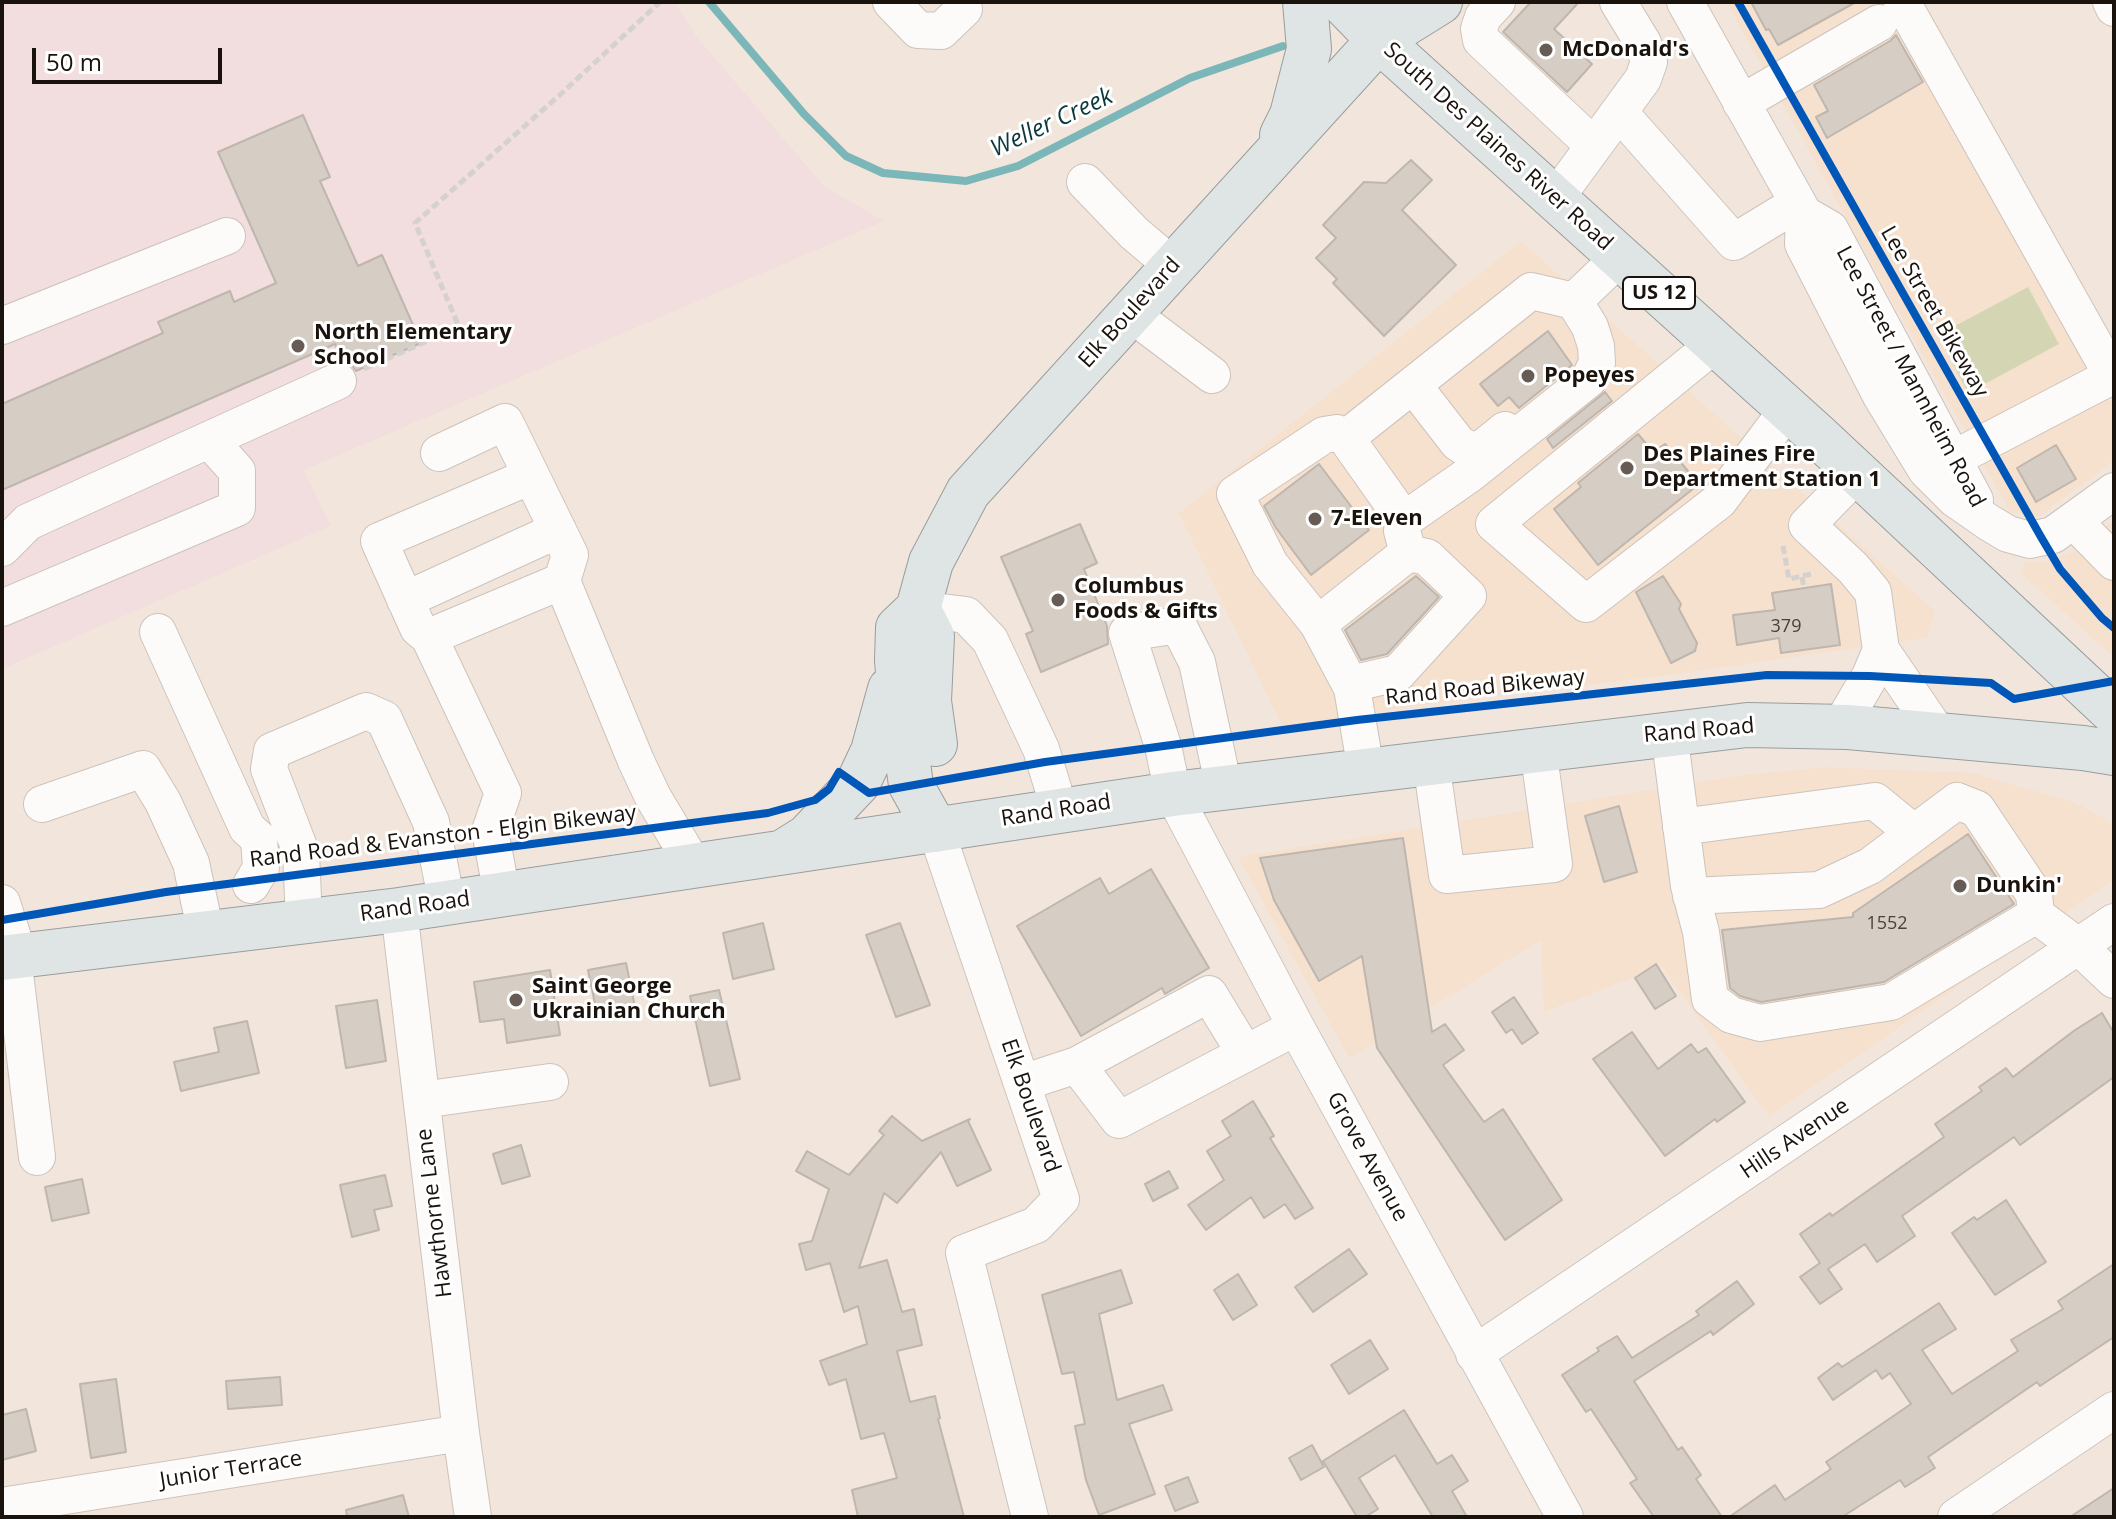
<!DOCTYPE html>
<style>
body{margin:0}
#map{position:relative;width:2116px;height:1519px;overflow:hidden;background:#f2e6dc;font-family:"Open Sans",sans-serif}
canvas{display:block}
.frame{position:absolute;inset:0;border:4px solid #1a120c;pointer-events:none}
.scale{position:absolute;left:32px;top:48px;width:190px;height:36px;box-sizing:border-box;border:4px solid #1a120c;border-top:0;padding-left:10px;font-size:24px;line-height:28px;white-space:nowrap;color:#1a120c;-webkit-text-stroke:6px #fff;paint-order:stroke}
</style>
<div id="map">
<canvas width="2116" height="1519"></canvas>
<div class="frame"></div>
<div class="scale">50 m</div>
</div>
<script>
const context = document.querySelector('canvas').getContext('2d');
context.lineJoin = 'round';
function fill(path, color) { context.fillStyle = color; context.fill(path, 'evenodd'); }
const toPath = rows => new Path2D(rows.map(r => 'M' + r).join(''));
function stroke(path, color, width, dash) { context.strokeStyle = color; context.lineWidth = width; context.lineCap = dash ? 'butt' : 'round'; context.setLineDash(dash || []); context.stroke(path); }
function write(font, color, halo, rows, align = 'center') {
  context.font = font + ' "Open Sans",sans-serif'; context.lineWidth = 6; context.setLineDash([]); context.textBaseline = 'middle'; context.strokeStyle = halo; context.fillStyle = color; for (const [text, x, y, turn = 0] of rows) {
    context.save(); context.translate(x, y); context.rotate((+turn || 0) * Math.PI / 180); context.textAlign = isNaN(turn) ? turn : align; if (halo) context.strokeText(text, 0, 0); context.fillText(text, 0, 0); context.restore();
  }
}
const built = toPath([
 [1726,2,1913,2,2114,397,2114,461,2038,517,2010,512],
 [1521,241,1935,611,1927,638,1684,673,1400,708,1283,728,1179,513],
 [2114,520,2114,658,2022,574,2025,561,2041,562,2069,554],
 [1824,767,1973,773,2074,802,2114,824,2114,879,1769,1117,1662,967,1544,1012,1541,940,1349,1058,1238,857,1743,775]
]);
const education = toPath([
 [2,2,675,2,696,36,825,187,884,221,304,470,331,526,2,669]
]);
const green = toPath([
 [2028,287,2059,344,1968,393,1938,335]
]);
const stream = toPath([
 [709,2,804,114,846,156,883,173,966,181,1018,166,1190,78,1283,46]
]);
const building = toPath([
 [1531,2,1579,2,1554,29,1592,64,1567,92,1503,32,1531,2],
 [1751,2,1856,2,1778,45,1769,29,1766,30,1751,2],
 [1896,35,1923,82,1827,138,1816,117,1828,111,1814,85,1890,41,1896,35],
 [303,115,330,177,320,181,358,266,382,255,421,343,356,371,351,364,343,361,335,344,2,490,2,404,163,333,158,322,230,291,234,302,276,283,218,152,303,115],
 [1411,160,1432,180,1402,210,1456,265,1384,336,1333,283,1337,279,1316,258,1336,238,1323,225,1364,182,1386,183,1411,160],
 [1548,331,1572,365,1519,408,1509,397,1498,406,1480,384,1548,331],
 [1605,392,1612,401,1553,448,1547,439,1605,392],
 [1638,434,1653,452,1665,444,1699,484,1598,565,1554,509,1581,487,1578,483,1638,434],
 [2056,445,2076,479,2036,502,2017,468,2056,445],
 [1319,464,1369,530,1311,575,1276,528,1264,506,1319,464],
 [1080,524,1097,563,1084,569,1107,626,1108,644,1041,672,1026,634,1033,631,1001,557,1080,524],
 [1416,576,1439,597,1387,654,1361,660,1345,630,1416,576],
 [1663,576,1681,604,1679,609,1697,643,1695,651,1671,663,1636,592,1663,576],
 [1831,584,1840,645,1781,653,1779,638,1737,645,1733,615,1775,610,1772,593,1831,584],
 [1619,806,1637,872,1604,882,1585,816,1619,806],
 [1968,834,2014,904,1884,982,1761,1002,1740,996,1730,988,1722,930,1853,917,1853,913,1968,834],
 [1403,838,1432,1032,1445,1024,1464,1050,1443,1065,1484,1122,1503,1109,1562,1200,1505,1240,1377,1048,1362,956,1319,981,1274,900,1260,858,1403,838],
 [1151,869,1209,968,1165,994,1162,988,1081,1036,1017,926,1100,878,1109,894,1151,869],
 [763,923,774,969,733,979,723,933,763,923],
 [900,923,930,1005,896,1017,866,935,900,923],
 [626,963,635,1007,597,1014,588,970,626,963],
 [1656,964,1676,996,1655,1009,1635,978,1656,964],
 [550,970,560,1035,507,1043,504,1019,480,1022,474,982,550,970],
 [719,990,740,1079,710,1086,690,996,719,990],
 [1514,997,1538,1033,1522,1044,1512,1029,1506,1033,1492,1012,1514,997],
 [377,1000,386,1061,346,1068,336,1006,377,1000],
 [2102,1013,2114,1033,2114,1077,2020,1145,2014,1137,1902,1216,1915,1236,1877,1262,1865,1244,1828,1269,1842,1289,1820,1304,1800,1277,1820,1263,1800,1234,1830,1213,1832,1216,1944,1137,1935,1124,1982,1091,1979,1087,2006,1068,2013,1077,2075,1030,2102,1013],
 [247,1021,259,1073,181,1091,174,1062,219,1052,214,1028,247,1021],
 [1632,1032,1658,1069,1691,1044,1698,1053,1706,1048,1745,1102,1717,1122,1715,1119,1665,1156,1593,1059,1632,1032],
 [1253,1101,1274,1136,1270,1138,1313,1208,1295,1219,1285,1204,1264,1218,1251,1197,1206,1230,1188,1205,1224,1180,1207,1151,1231,1136,1222,1121,1253,1101],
 [892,1116,922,1141,970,1119,968,1121,991,1170,957,1186,941,1152,897,1203,884,1193,859,1268,887,1260,902,1312,914,1309,922,1345,897,1351,910,1402,935,1396,940,1418,938,1419,964,1517,858,1517,852,1490,897,1478,884,1433,861,1439,846,1379,829,1385,820,1361,867,1344,858,1306,844,1312,830,1263,806,1270,799,1244,812,1241,829,1189,796,1171,807,1151,849,1175,884,1135,879,1131,892,1116],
 [521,1145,530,1176,502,1184,493,1154,521,1145],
 [1169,1171,1178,1188,1153,1201,1145,1184,1169,1171],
 [385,1175,392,1206,374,1210,379,1230,352,1237,340,1185,385,1175],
 [82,1179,89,1213,52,1221,45,1187,82,1179],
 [2006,1200,2046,1262,1995,1295,1952,1233,1974,1217,1977,1220,2006,1200],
 [1349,1249,1367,1274,1313,1312,1295,1287,1349,1249],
 [2114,1264,2114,1337,2040,1386,2037,1382,1928,1457,1935,1468,1905,1487,1900,1480,1842,1517,1729,1517,1775,1485,1785,1500,1831,1469,1826,1462,1911,1404,1890,1373,1882,1379,1876,1370,1833,1400,1818,1378,1838,1363,1842,1367,1939,1303,1956,1329,1922,1350,1952,1394,2018,1351,2011,1340,2063,1309,2058,1301,2114,1264],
 [1121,1270,1132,1303,1099,1314,1117,1400,1163,1385,1172,1410,1129,1424,1155,1494,1099,1515,1086,1480,1075,1426,1085,1424,1074,1372,1062,1374,1042,1295,1121,1270],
 [1238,1274,1257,1305,1233,1320,1214,1290,1238,1274],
 [1737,1281,1754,1304,1713,1335,1711,1331,1634,1381,1678,1450,1682,1447,1701,1475,1696,1479,1722,1517,1654,1517,1630,1483,1637,1479,1591,1409,1586,1412,1562,1375,1599,1351,1597,1348,1617,1336,1632,1358,1699,1315,1696,1311,1737,1281],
 [1370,1340,1388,1369,1349,1394,1331,1365,1370,1340],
 [280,1377,282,1405,228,1409,226,1381,280,1377],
 [116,1379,126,1452,91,1458,80,1384,116,1379],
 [26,1409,36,1451,2,1460,2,1415,26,1409],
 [1404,1410,1437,1464,1452,1455,1468,1481,1452,1491,1467,1517,1433,1517,1395,1455,1359,1478,1378,1509,1365,1517,1357,1517,1323,1461,1404,1410],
 [1312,1445,1324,1467,1301,1480,1289,1458,1312,1445],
 [1188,1477,1198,1502,1175,1511,1165,1486,1188,1477],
 [2114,1488,2114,1517,2070,1517,2114,1488],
 [403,1495,409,1517,347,1517,346,1510,403,1495]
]);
const path = toPath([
 [364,369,459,327,415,223,562,93,660,2],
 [1783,546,1789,579,1815,573],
 [1802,577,1804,588]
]);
const minor = toPath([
 [891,2,918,30,941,31,964,9],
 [1497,2,1483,17,1479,29,1481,40,1594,146],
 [1685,2,1798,203,1804,214,1803,244,1881,396,1926,470,1955,499,1988,522,2008,534,2030,540,2053,535,2114,491],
 [1902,2,2114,379],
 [2111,2,2114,8],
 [1741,103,1879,23],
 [1619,112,1734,242,1798,203],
 [1085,182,1134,233,1173,266],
 [1555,199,1643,79,1649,62,1643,43,1618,2],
 [1804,214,1830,229,1975,500],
 [1574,301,1620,257],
 [1130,313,1212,375],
 [2,326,227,236],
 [1715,344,1494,524,1586,604,1719,501,1788,409],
 [1413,385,1458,443,1466,448,1479,451,1505,430],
 [1346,438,1531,291,1574,301,1590,327,1596,346,1597,363,1589,379,1470,474,1404,520,1402,531,1408,553,1318,624,1270,564,1235,494,1324,435,1337,433,1346,438,1404,520],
 [439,453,505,422,570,555,562,581],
 [1951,460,2112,376],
 [1858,473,1807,525,1853,568,1873,592,1881,650,1939,735],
 [2074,521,2114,562],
 [2,548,28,522,338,381],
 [405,600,558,530],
 [2,608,237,508,237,471,210,441],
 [918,609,966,615,990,640,1041,749,1060,811],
 [1318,624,1352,688,1366,770],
 [158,632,247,828,259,839,261,868,251,885],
 [429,637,562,581,636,761,653,797,694,866],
 [1350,684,1398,673,1468,596,1427,557,1408,553],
 [1840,727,1870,676,1881,650],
 [1669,733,1689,886,1701,932,1710,999,1731,1015,1760,1023,1891,1002,2036,915,2079,947,2114,980],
 [1431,762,1447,875,1554,864,1538,749],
 [1224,788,1197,662,1178,625,1127,633,1163,746,1173,794,1296,1027,1565,1517],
 [42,804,143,769,163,802,191,863,206,933],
 [1681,827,1875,801,1914,833],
 [936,830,1061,1199,1036,1225,964,1253,1030,1517],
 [502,894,490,831,503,793,429,637,418,628,379,541,531,476],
 [1691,896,1819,890,1870,866,1957,801,1977,809,2034,894,2036,915],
 [2,903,19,956],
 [399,910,461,1433,473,1517],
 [304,921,301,852,269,769,272,751,366,711,384,719,431,822,447,903],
 [13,957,37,1157],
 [1077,1065,1209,994,1245,1053],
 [1022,1083,1077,1065,1119,1120,1296,1027],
 [422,1100,550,1082],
 [1474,1354,2114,922],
 [2,1506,461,1433],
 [1956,1517,2114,1410]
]);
const major = toPath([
 [1342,2,1379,40,1818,436,2114,713],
 [1379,40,1440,2],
 [1282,135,1292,115,1309,49,1305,2],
 [918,609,932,636,929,701,935,744],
 [936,830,911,785,901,713,897,660,898,628,918,609,931,562,968,492,1379,40,1397,2],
 [783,852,807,837,858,783,873,751,890,689],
 [2,958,399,910,1173,794,1747,725,1848,727,2083,748,2114,753]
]);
const cycleway = toPath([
 [1738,2,2041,537,2060,569,2102,618,2114,628],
 [2,920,166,892,768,813,815,800,829,789,839,772,869,793,1045,762,1357,720,1767,675,1870,676,1991,683,2014,699,2114,681]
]);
const markers = [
 [1546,50,8,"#665c55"],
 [298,346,8,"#665c55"],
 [1528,376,8,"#665c55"],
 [1627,468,8,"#665c55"],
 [1315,519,8,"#665c55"],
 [1058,600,8,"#665c55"],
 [1960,886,8,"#665c55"],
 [516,1000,8,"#665c55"]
];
const numberNames = [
 ["379",1786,627],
 ["1552",1887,924]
];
const shields = [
 [1659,293,72]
];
const shieldNames = [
 ["US 12",1659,293]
];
const poiNames = [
 ["McDonald's",1562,50],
 ["North Elementary",314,333],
 ["School",314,358],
 ["Popeyes",1544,376],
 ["Des Plaines Fire",1643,455],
 ["Department Station 1",1643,480],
 ["7-Eleven",1331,519],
 ["Columbus",1074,587],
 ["Foods & Gifts",1074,612],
 ["Dunkin'",1976,886],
 ["Saint George",532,987],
 ["Ukrainian Church",532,1012]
];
const streetNames = [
 ["South Des Plaines River Road",1498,147,42],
 ["Lee Street Bikeway",1934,312,60],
 ["Elk Boulevard",1130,313,-48],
 ["Lee Street / Mannheim Road",1910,377,62],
 ["Rand Road Bikeway",1485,688,-6],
 ["Rand Road",1699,731,-5],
 ["Rand Road",1056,811,-9],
 ["Rand Road & Evanston - Elgin Bikeway",443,837,-7],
 ["Rand Road",415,907,-8],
 ["Elk Boulevard",1030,1106,71],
 ["Hills Avenue",1795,1139,-34],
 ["Grove Avenue",1367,1157,61],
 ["Hawthorne Lane",435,1213,-97],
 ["Junior Terrace",231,1470,-9]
];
const waterNames = [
 ["Weller Creek",1052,123,-25]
];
fill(built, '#f6e1cf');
fill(education, '#f2dede');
fill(green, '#d4d6b3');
stroke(stream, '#7bb6b8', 8);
fill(building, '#d6cdc5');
stroke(building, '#bfb6ae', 2);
stroke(minor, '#ccc3bb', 38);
stroke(major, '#989e9d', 46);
stroke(path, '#d4d1ce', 5, [8, 4]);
stroke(minor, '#fdfbfa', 36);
stroke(major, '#dfe4e5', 44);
stroke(cycleway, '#0057b8', 8);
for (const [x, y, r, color] of markers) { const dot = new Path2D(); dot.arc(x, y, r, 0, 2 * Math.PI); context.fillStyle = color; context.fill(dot); stroke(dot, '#fff', 3); }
write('18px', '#4a423b', null, numberNames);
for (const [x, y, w] of shields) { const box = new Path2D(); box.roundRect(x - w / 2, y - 16, w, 32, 6); context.fillStyle = '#fff'; context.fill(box); stroke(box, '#1a120c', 2); }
write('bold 20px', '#1a120c', null, shieldNames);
write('bold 22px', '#1a120c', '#fff', poiNames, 'left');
write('22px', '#1a120c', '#fff', streetNames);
write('italic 24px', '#0c383b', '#fff', waterNames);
</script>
